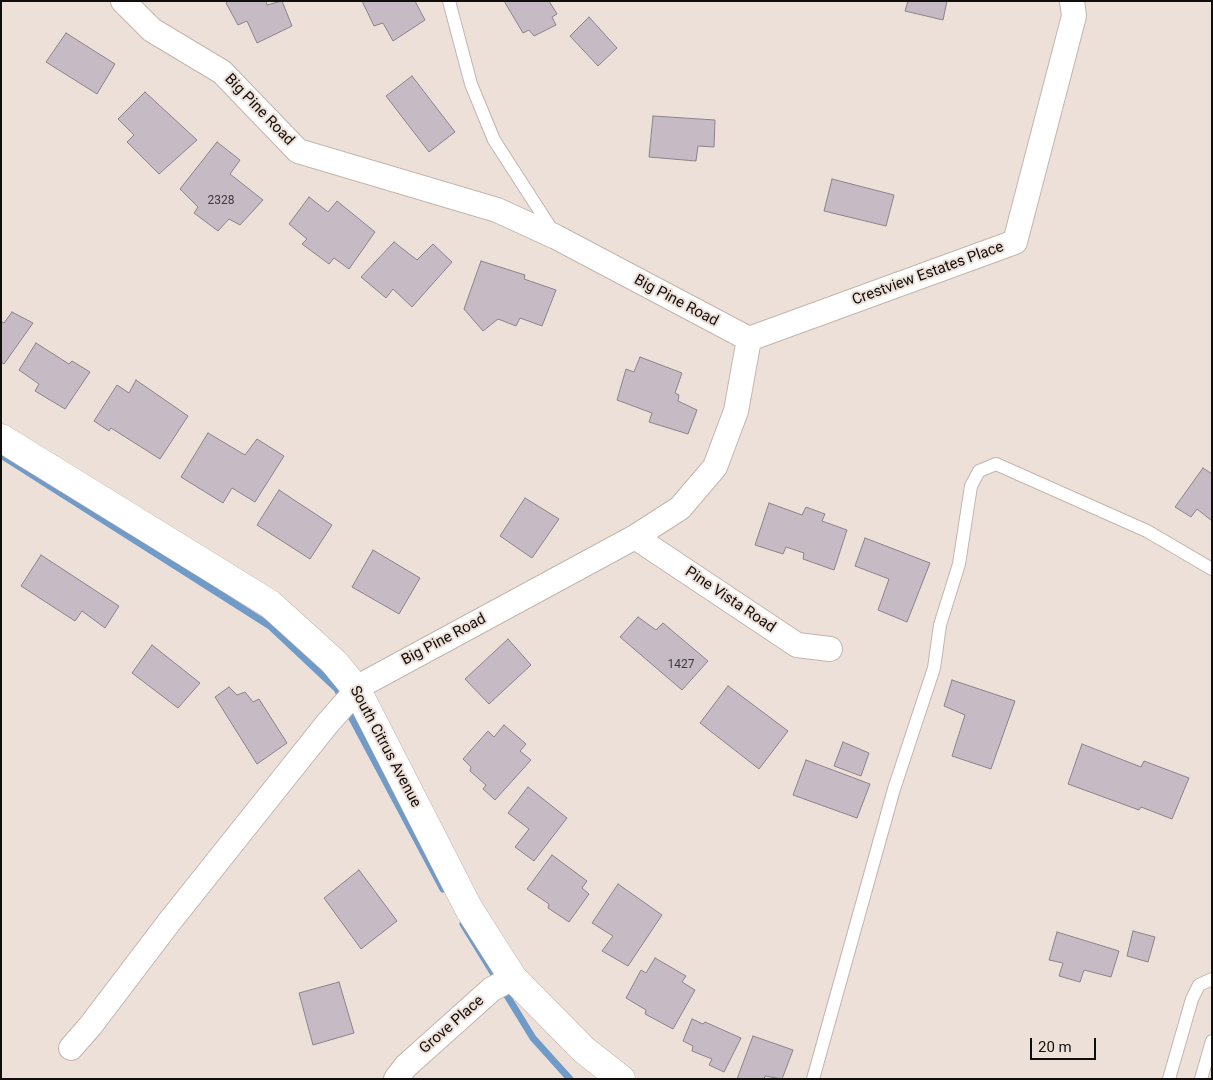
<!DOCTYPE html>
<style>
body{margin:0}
#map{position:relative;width:1213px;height:1080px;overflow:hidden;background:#ede0d8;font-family:Roboto,sans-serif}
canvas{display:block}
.frame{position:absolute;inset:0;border:2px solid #120e0b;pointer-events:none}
.scale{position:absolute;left:1030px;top:1038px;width:66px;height:22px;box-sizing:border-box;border:2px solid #120e0b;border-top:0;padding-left:6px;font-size:15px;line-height:18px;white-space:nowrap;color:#120e0b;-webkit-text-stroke:4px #ede0d8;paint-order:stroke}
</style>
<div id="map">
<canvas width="1213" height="1080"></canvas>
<div class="frame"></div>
<div class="scale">20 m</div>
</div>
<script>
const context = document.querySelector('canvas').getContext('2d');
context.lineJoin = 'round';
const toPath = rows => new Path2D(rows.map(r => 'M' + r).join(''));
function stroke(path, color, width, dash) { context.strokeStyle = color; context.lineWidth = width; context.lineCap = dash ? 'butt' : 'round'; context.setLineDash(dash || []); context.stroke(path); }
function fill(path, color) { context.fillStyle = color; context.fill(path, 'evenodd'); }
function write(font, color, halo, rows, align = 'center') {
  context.font = font + ' Roboto,sans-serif'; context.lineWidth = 4; context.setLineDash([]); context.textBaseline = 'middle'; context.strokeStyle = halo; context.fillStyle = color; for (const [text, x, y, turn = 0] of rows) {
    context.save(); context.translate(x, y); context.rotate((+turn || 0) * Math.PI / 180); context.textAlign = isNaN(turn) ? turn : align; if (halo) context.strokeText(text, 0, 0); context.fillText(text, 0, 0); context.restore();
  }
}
const stream = toPath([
 [1,455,270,626,337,689,342,699],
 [347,709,443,889],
 [463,924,533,1038,570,1079]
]);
const building = toPath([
 [228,1,266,1,267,5,282,1,292,26,257,43,247,21,238,25,226,3,228,1],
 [362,1,415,1,425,20,393,41,383,23,374,26,362,1],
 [504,1,549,1,557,14,552,17,556,25,534,36,529,30,523,33,504,1],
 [908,1,947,1,943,20,905,11,908,1],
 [589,17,617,48,598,66,570,36,589,17],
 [66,33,115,64,97,94,46,62,66,33],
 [412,76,455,132,429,152,386,96,412,76],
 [145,92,197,140,159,174,127,142,134,135,118,119,145,92],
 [653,116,715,120,714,147,698,146,696,161,649,157,653,116],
 [217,142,240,160,230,174,263,200,240,225,229,219,218,231,194,213,198,207,180,189,217,142],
 [832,179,894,195,886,226,824,211,832,179],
 [309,197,328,212,337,201,375,232,349,269,334,258,329,264,302,244,307,239,289,224,309,197],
 [394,242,417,260,433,244,452,262,412,307,393,289,386,298,361,277,394,242],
 [481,261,525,275,524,279,556,290,542,326,520,318,516,326,498,319,483,331,464,309,481,261],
 [12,312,33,323,4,364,1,362,1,321,4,323,12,312],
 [36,343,69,364,72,361,90,372,65,409,35,391,39,384,19,370,36,343],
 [640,357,682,373,675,393,679,395,678,401,697,410,688,434,649,422,652,413,617,400,626,369,634,372,640,357],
 [136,380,188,416,160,459,111,428,109,431,94,421,117,385,129,393,136,380],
 [208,433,245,455,257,439,284,456,255,502,232,488,223,503,181,477,208,433],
 [1203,468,1212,474,1212,521,1197,509,1191,517,1175,507,1203,468],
 [279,490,332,525,310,559,257,525,279,490],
 [525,498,559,519,532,558,500,536,525,498],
 [769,503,802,515,806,507,825,514,822,521,847,530,834,570,803,559,804,553,786,547,783,554,755,545,769,503],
 [865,538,930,563,907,622,878,610,889,579,855,566,865,538],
 [373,550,420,578,399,614,352,587,373,550],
 [41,555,119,606,105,628,82,611,75,621,21,586,41,555],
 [638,617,656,630,663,623,708,661,682,690,620,637,638,617],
 [508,639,531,665,489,704,465,679,508,639],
 [152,645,200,683,178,708,132,673,152,645],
 [952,680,1015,701,991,769,952,756,965,715,944,706,952,680],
 [728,686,788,731,759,769,700,723,728,686],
 [229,687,237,695,245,692,253,702,259,699,287,743,257,764,215,697,229,687],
 [504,725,526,744,520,751,531,760,495,800,483,789,486,785,470,771,471,767,463,759,488,731,494,737,504,725],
 [843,742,869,753,861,776,834,766,843,742],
 [1082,744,1141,767,1144,761,1189,778,1172,819,1141,807,1139,810,1068,784,1082,744],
 [806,760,870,784,857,818,793,795,806,760],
 [528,787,567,818,534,861,515,847,529,829,508,813,528,787],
 [552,855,587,881,582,888,589,894,569,922,548,908,549,904,527,889,552,855],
 [359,870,397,921,361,949,324,898,359,870],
 [618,884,662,915,628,966,602,951,613,936,592,923,618,884],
 [1133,931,1155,937,1148,962,1127,956,1133,931],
 [1057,932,1119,951,1111,977,1084,970,1080,982,1059,976,1063,963,1049,960,1057,932],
 [655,958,686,976,682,982,695,990,673,1029,645,1014,646,1010,626,998,641,970,646,973,655,958],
 [339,982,354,1033,313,1045,299,993,339,982],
 [692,1019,703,1024,705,1022,741,1038,724,1072,709,1065,712,1059,692,1051,693,1046,683,1041,692,1019],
 [753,1036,793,1050,782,1079,765,1076,764,1079,737,1079,753,1036]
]);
const lane = toPath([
 [449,1,471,84,494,140,554,233],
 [813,1079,894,789,934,668,940,625,959,564,971,486,979,471,996,464,1147,531,1212,569],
 [1169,1079,1192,999,1199,985,1212,979],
 [1201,1079,1212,1041]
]);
const street = toPath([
 [123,1,152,30,222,72,298,151,497,210,556,237,749,339,736,411,715,467,680,508,635,537,356,688],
 [749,339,1015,242,1074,16,1072,1],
 [635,537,797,645,830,649],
 [71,1048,91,1025,170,921,327,724,357,690],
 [396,1079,406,1066,492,989,513,978]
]);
const secondary = toPath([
 [1,438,270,604,334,662,357,690,469,909,513,978,584,1050,621,1079]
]);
const numberNames = [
 ["2328",221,201],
 ["1427",681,665]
];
const streetNames = [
 ["Big Pine Road",259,110,46],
 ["Crestview Estates Place",928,274,-20],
 ["Big Pine Road",676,301,28],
 ["Pine Vista Road",730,600,34],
 ["Big Pine Road",444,640,-28],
 ["South Citrus Avenue",385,747,62],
 ["Grove Place",452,1025,-41]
];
stroke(stream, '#709ac7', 7);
fill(building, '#c6bbc5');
stroke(building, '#8d828b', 1);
stroke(lane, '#c2b5ad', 14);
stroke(street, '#c2b5ad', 26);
stroke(secondary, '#c2b5ad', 29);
stroke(lane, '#fff', 12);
stroke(street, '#fff', 24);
stroke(secondary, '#fff', 28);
write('12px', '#3f393a', null, numberNames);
write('15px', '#120e0b', '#ede0d8', streetNames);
</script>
